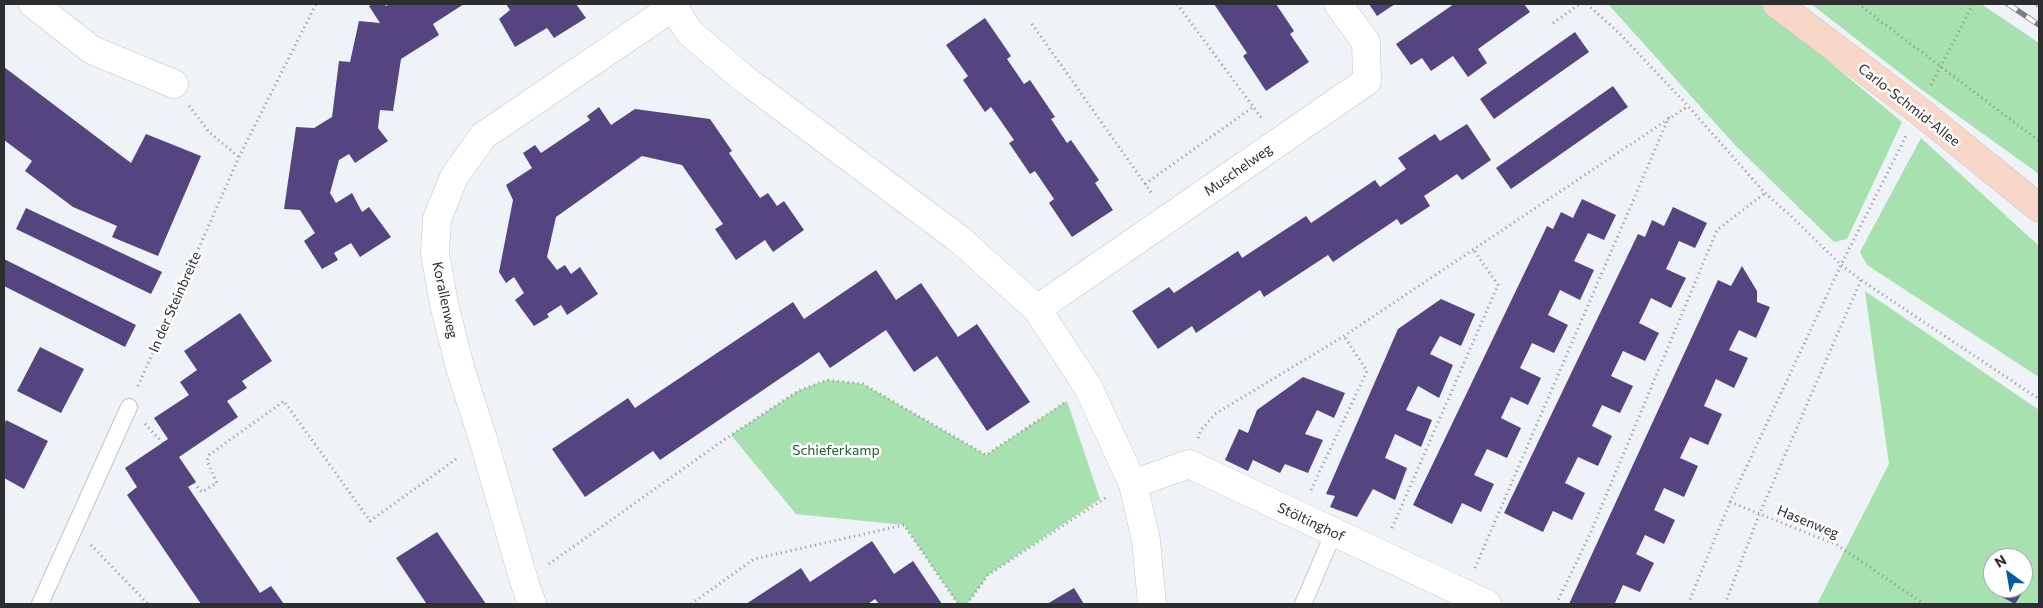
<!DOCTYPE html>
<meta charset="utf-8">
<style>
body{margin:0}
#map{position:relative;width:2043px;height:608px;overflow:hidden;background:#eff2f6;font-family:Commissioner,sans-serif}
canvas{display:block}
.frame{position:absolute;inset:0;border:5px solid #2d2e2f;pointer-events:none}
.north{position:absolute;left:1983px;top:548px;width:50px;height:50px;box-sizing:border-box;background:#fff;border:1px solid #ababac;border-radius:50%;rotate:328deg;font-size:14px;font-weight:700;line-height:20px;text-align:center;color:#2d2e2f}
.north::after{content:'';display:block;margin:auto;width:18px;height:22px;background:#045ca9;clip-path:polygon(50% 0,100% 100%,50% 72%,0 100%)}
</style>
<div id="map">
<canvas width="2043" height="608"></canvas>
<div class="frame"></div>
<div class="north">N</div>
</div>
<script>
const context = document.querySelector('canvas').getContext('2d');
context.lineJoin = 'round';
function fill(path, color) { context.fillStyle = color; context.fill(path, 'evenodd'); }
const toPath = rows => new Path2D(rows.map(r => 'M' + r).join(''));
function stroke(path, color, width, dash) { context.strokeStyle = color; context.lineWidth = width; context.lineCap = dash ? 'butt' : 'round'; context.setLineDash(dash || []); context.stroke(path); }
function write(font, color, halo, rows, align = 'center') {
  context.font = font + ' Commissioner,sans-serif'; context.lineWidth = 5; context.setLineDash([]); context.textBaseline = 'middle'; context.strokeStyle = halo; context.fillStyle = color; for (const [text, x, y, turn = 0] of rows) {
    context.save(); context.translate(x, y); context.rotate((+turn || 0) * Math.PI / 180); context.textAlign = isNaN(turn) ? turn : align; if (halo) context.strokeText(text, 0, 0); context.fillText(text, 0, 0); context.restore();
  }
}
const green = toPath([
 [1608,4,1760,4,1902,122,1847,239,1834,242,1735,145],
 [1811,4,1981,4,2039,43,2039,174,1922,90],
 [1921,138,2039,246,2039,377,1867,265,1860,252],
 [1865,291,2039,410,2039,604,1817,604,1889,464],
 [1993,558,2023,558,2023,588,1993,588],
 [827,380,863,384,986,455,1067,401,1100,499,988,575,967,604,958,604,904,525,796,514,731,435,798,391]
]);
const building = toPath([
 [372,4,384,4,386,6,390,4,464,4,433,24,439,35,401,59,393,111,380,110,378,128,388,141,355,163,349,154,339,160,330,193,336,203,352,193,362,212,369,207,391,237,360,257,351,243,334,253,338,260,322,269,304,241,315,233,300,210,284,209,296,127,314,128,332,117,339,61,350,62,359,21,380,23,369,6],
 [506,4,576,4,586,18,554,38,547,28,515,47,499,19,510,10],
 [1214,4,1276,4,1294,31,1290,34,1309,62,1266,91,1243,56,1247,53],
 [1369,4,1395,4,1377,16],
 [1454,4,1524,4,1530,12,1478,49,1487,63,1468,77,1453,56,1431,71,1422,58,1411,65,1396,44],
 [985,18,1011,56,1007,59,1024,84,1030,80,1055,117,1051,119,1067,143,1071,140,1099,180,1095,183,1113,210,1072,237,1049,203,1054,199,1035,171,1030,174,1009,143,1014,140,991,107,985,112,963,80,968,76,946,45],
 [1575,32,1589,52,1494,119,1480,99],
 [4,67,131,163,146,134,201,156,158,256,112,237,117,226,73,207,25,171,32,161,4,140],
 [1613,86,1628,107,1511,189,1496,168],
 [599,107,611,125,635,109,710,119,732,151,729,153,760,198,768,193,777,206,784,201,804,230,773,252,765,240,736,260,715,229,723,224,682,165,642,156,556,217,547,257,557,270,565,265,571,274,580,267,598,294,567,315,561,305,547,314,549,317,534,326,515,300,524,293,514,277,506,283,499,272,513,200,506,185,532,168,523,153,535,145,541,153,590,120,587,116],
 [1467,124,1491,160,1462,180,1457,174,1424,196,1430,206,1401,225,1397,219,1333,262,1328,255,1264,297,1260,290,1196,333,1192,326,1158,349,1132,311,1169,287,1174,293,1238,251,1242,258,1306,216,1311,223,1375,180,1380,187,1406,169,1398,158,1435,134,1440,141],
 [1582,199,1616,215,1604,240,1588,233,1574,261,1594,270,1580,300,1560,290,1548,315,1568,325,1554,353,1532,343,1520,368,1541,378,1528,405,1511,397,1501,418,1521,428,1507,458,1487,449,1474,475,1494,484,1481,512,1462,503,1452,524,1413,505,1547,226,1553,229,1561,212,1573,218],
 [1673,207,1707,223,1695,248,1679,241,1666,269,1686,278,1671,308,1651,298,1639,323,1659,333,1645,361,1623,351,1611,376,1633,386,1620,413,1602,405,1592,426,1612,436,1598,466,1578,457,1565,483,1585,493,1572,520,1553,511,1543,532,1504,513,1638,234,1645,237,1652,220,1664,226],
 [26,208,162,272,151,294,16,229],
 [4,259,136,325,125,347,4,286],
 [1742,266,1757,291,1757,302,1770,307,1756,338,1739,330,1729,350,1748,358,1734,388,1716,379,1704,406,1722,414,1708,445,1690,437,1680,458,1698,466,1684,497,1664,488,1654,510,1675,520,1664,544,1645,535,1636,554,1654,563,1640,592,1623,585,1615,603,1618,604,1569,604,1718,280,1731,286],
 [876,270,896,300,921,283,958,337,977,324,1030,402,987,431,937,356,914,372,886,330,830,368,819,352,660,460,653,451,585,497,552,449,628,398,635,408,793,302,804,319],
 [1441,299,1475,314,1461,346,1440,336,1430,354,1453,365,1439,398,1418,386,1406,410,1432,420,1421,447,1395,434,1385,458,1407,468,1395,500,1373,489,1357,517,1330,507,1335,496,1326,494,1398,329],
 [240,313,272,361,242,381,247,388,227,401,238,417,179,457,196,482,188,487,260,593,271,586,284,604,201,604,127,495,137,487,125,468,168,439,154,418,189,395,180,382,197,370,184,351],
 [40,347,84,369,61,413,17,391],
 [1303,377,1345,393,1334,418,1317,410,1305,434,1323,440,1308,473,1285,464,1280,473,1253,460,1248,471,1225,460,1239,429,1248,433,1257,410],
 [6,420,48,441,24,489,4,478,4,425],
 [437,532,486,604,424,604,426,603,396,558],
 [872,541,894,574,913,561,942,604,879,604,875,599,868,604,746,604,801,568,810,582],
 [2023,578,2029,582,2015,604,1995,593,1998,588,2023,588],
 [1074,588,1084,604,1047,604]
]);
const path = toPath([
 [1177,4,1263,120],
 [1587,4,1621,35,1688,106,1765,193,1792,217,1841,265,1861,280,2039,399],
 [1858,4,2039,141],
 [1553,23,1580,4],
 [1032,24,1153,195],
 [1931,85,1973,4],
 [189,106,210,133,239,157],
 [1145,184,1253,107],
 [138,386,239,157,316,4],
 [145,424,163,443],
 [1198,438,1201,430,1215,414,1344,336,1688,106],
 [194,483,202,492,217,483,207,461,209,455,284,401,370,521,459,457],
 [1311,490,1367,371,1344,336],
 [1730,502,1837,545,1924,604],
 [1392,528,1498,285,1473,249],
 [91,545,148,604],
 [549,564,731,435,798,391,827,380,863,384,986,455,1064,403],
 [1475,568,1669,117],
 [691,604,754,559,904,525,958,604],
 [967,604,988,575,1108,496],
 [1556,604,1590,534,1717,230,1765,193],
 [1688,604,1730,502,1841,265,1906,136],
 [1725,604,1759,515,1861,280]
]);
const service = toPath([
 [40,604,129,407],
 [1303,604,1334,532]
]);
const minor = toPath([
 [33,4,92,50,174,84],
 [672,4,689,32,743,78,959,239,1037,309,1088,387,1133,484,1146,540,1152,604],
 [1037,309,1367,81,1366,42,1338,4],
 [1133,484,1189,464,1487,604],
 [532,604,524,581,483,439,461,371,444,304,435,253,437,219,454,177,483,136,673,7]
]);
const secondary = toPath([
 [1777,4,1918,110,2039,208]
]);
const rail = toPath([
 [2008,4,2039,25],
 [2038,4,2039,5]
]);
const streetNames = [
 ["Carlo-Schmid-Allee",1909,105,38],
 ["Muschelweg",1238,170,-35],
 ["Korallenweg",445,300,78],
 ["In der Steinbreite",175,302,-66],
 ["Stöltinghof",1311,522,25],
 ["Hasenweg",1808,522,22]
];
const parkNames = [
 ["Schieferkamp",836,450]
];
fill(green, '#a6e1af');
fill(building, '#544581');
stroke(service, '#c2c5c9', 18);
stroke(minor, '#c2c5c9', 29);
stroke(secondary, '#c2c5c9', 29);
stroke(path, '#919396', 3, [1, 4]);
stroke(service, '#fff', 16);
stroke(minor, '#fff', 28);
stroke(secondary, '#f8d7c8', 28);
stroke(rail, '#7c7e80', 5.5);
stroke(rail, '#fff', 4, [11]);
write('14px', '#2d2e2f', '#fff', streetNames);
write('14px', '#1b5d2c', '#fff', parkNames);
</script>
